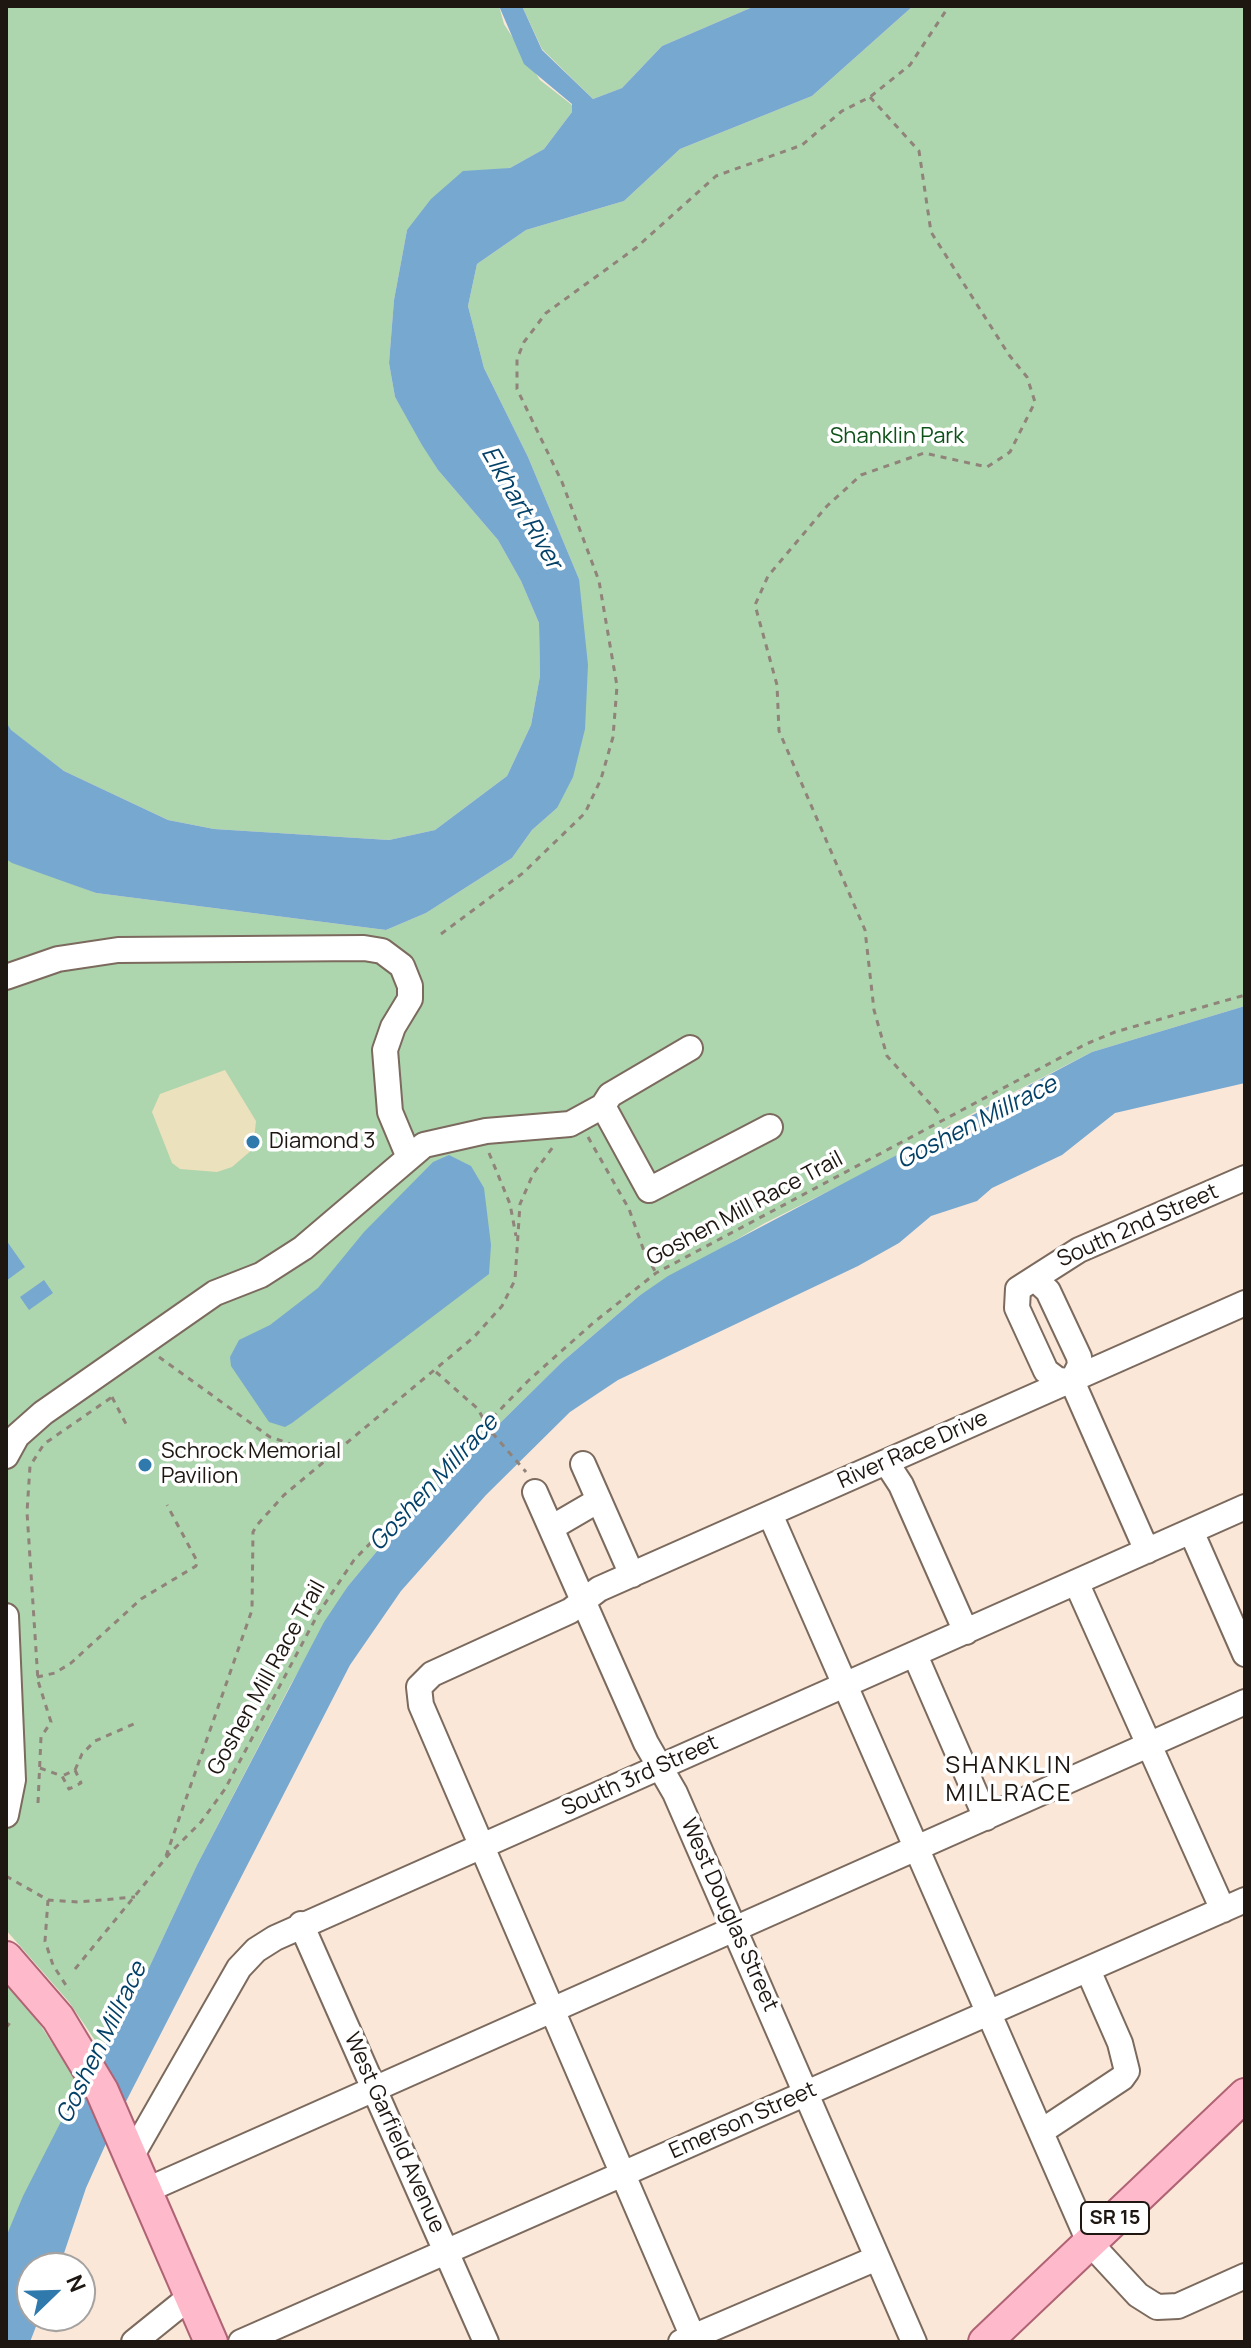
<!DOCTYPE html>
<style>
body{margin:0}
#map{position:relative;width:1251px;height:2348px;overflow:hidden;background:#fae7d8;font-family:Manrope,sans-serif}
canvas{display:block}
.frame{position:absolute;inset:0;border:8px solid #1d1611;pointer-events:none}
.north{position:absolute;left:16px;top:2252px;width:80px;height:80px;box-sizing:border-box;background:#fff;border:2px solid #a5a2a0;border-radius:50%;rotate:67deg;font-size:22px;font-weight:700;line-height:32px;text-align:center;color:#1d1611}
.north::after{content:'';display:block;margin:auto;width:28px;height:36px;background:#2f79ad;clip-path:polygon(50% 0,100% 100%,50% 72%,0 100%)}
</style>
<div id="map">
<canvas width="1251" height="2348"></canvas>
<div class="frame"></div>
<div class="north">N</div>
</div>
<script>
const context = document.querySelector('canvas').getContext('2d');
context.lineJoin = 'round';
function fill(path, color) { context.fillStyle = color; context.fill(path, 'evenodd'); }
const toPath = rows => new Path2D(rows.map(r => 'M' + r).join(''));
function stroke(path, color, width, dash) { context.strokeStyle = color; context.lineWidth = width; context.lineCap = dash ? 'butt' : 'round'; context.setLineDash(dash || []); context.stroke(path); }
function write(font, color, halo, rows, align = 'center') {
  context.font = font + ' Manrope,sans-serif'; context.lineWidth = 7; context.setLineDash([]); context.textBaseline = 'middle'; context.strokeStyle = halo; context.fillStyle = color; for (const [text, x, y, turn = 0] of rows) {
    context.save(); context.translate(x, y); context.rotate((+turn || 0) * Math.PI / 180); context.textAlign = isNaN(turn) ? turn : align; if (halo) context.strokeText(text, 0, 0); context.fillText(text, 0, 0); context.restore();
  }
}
const green = toPath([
 [6,6,499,6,504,24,540,80,572,105,572,112,544,149,510,168,494,171,407,230,394,300,389,363,395,397,438,470,498,540,521,581,539,623,540,676,531,725,507,776,435,830,389,840,214,829,168,820,64,771,10,730,6,722],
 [522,6,755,6,662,46,622,88,593,99,542,49],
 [913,6,1245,6,1245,1006,1092,1052,950,1125,899,1156,765,1223,639,1296,562,1362,434,1488,429,1500,402,1521,348,1586,290,1686,197,1865,140,1987,101,2049,69,2002,6,1930,6,859,96,893,386,930,426,913,512,858,532,830,557,808,579,579,528,457,484,368,468,306,477,264,526,230,624,201,680,149,812,96],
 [6,1982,41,2026,80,2086,6,2237]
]);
const sand = toPath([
 [225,1070,256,1121,253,1149,232,1167,217,1172,180,1169,172,1163,152,1112,160,1094]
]);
const water = toPath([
 [499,6,522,6,542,50,593,99,622,88,662,46,755,6,913,6,812,96,680,149,624,201,526,230,477,264,468,306,484,368,528,457,579,579,588,665,585,729,573,777,557,808,532,830,512,858,426,913,386,930,96,893,12,863,6,859,6,722,11,730,64,771,168,820,214,829,389,840,435,830,507,776,531,725,540,676,539,623,521,581,498,540,438,470,422,445,395,397,389,363,394,300,407,230,431,199,463,171,510,168,544,149,572,112,572,104,524,64],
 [1245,1006,1245,1083,1115,1113,1062,1155,992,1188,977,1201,931,1216,899,1243,858,1266,618,1380,570,1412,486,1495,401,1591,350,1665,117,2119,86,2188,59,2268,32,2268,32,2316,40,2316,30,2342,6,2342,6,2237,23,2196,74,2096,140,1987,197,1865,324,1622,348,1586,402,1521,429,1500,434,1488,562,1362,639,1296,668,1276,1092,1052],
 [449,1155,471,1166,484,1188,491,1245,489,1274,292,1423,285,1427,269,1422,231,1366,230,1357,239,1340,270,1325,318,1288,364,1232,433,1162],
 [6,1240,25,1267,6,1281],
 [44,1280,53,1293,29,1310,20,1297]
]);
const path = toPath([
 [870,97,919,151,931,232,1009,355,1027,377,1035,402,1010,452,987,467,924,453,861,475,827,506,768,576,755,605,777,685,779,731,865,930,874,1010,887,1056,942,1117],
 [441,934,523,873,585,813,601,779,613,737,617,686,599,581,562,482,517,389,517,359,524,342,546,313,637,247,716,176,802,145,842,111,870,97,910,65,949,6],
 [588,1137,629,1209,644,1251,656,1273],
 [489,1153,510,1204,516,1236],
 [159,1357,270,1437,330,1457],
 [436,1372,478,1409,488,1428,526,1472],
 [112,1397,126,1424],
 [37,1677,55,1673,71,1663,141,1599,196,1566,197,1561,167,1505],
 [40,1768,62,1776,69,1789,81,1783,75,1770,62,1776],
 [75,1770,82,1754,95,1741,136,1723],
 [38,1803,41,1737,51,1722,38,1681,27,1512,30,1466,44,1444,112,1397],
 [166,1856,252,1610,253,1532,257,1525,284,1495,474,1337,502,1306,515,1280,520,1204,533,1174,553,1147],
 [6,1876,48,1900,78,1902,135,1897],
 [48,1900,45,1941,53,1965,69,1990],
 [75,1969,170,1853,201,1822,225,1789,318,1614,354,1560,528,1381,593,1323,656,1273,1086,1044,1115,1032,1245,995],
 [6,2028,11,2021]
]);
const minor = toPath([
 [6,977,58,959,118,950,364,948,382,951,402,966,410,986,410,999,393,1027,385,1050,390,1112,408,1155],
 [603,1106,649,1190,770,1127],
 [1036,1280,1048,1291,1079,1357,1080,1365,1072,1381],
 [1072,1381,1058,1380,1046,1371,1017,1308,1018,1289,1079,1250,1245,1178],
 [1072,1381,1147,1551],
 [6,1456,17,1436,43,1413,215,1293,261,1275,303,1248,424,1145,486,1131,570,1124,603,1106,610,1095,690,1048],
 [886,1462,901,1485,966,1632],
 [583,1464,632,1575],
 [535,1492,646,1743,675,1793,914,2342],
 [770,1514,1089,2242,1138,2295,1157,2307,1178,2306,1245,2276],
 [551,1528,599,1500],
 [1191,1531,1245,1654],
 [1076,1582,1223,1910],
 [6,1616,13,1780,6,1815],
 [915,1655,986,1818],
 [301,1924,486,2342],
 [1042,2131,1122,2078,1127,2071,1120,2043,1088,1970],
 [132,2155,239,1968,256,1950,275,1938,1245,1507],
 [147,2190,1245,1702],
 [134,2342,191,2296],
 [241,2342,1245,1900],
 [681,2342,877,2258],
 [695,2342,421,1705,419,1687,432,1674,570,1611,599,1589,1245,1303]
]);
const major = toPath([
 [6,1958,58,2018,102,2091,211,2342],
 [985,2342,1245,2095]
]);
const markers = [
 [253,1142,8,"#2f79ad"],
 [145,1465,8,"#2f79ad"]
];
const shields = [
 [1115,2218,68]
];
const shieldNames = [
 ["SR 15",1115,2218]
];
const parkNames = [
 ["Shanklin Park",897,437]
];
const poiNames = [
 ["Diamond 3",269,1142],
 ["Schrock Memorial",161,1452],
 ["Pavilion",161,1477]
];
const streetNames = [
 ["Goshen Mill Race Trail",745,1209,-28],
 ["South 2nd Street",1138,1226,-24],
 ["River Race Drive",913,1450,-24],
 ["Goshen Mill Race Trail",267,1678,-61],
 ["South 3rd Street",640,1776,-24],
 ["West Douglas Street",729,1915,66],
 ["Emerson Street",743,2121,-24],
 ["West Garfield Avenue",394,2133,66]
];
const waterNames = [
 ["Elkhart River",521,508,60],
 ["Goshen Millrace",977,1123,-27],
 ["Goshen Millrace",434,1483,-47],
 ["Goshen Millrace",102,2043,-64]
];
const neighbourhoodNames = [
 ["SHANKLIN",1009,1766],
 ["MILLRACE",1009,1794]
];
fill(green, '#add5ae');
fill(sand, '#ebe1bc');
fill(water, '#77a8d0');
stroke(minor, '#7b6a5d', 28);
stroke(major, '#af6374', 36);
stroke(path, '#908379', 3, [6, 6]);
stroke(minor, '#fff', 24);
stroke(major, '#febacb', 32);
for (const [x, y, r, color] of markers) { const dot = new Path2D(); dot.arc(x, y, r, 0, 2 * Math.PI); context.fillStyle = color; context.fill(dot); stroke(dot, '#fff', 3); }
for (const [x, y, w] of shields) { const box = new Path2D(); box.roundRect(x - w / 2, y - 16, w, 32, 6); context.fillStyle = '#fff'; context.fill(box); stroke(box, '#1d1611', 2); }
write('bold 20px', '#1d1611', null, shieldNames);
write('22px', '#0e5119', '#fff', parkNames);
write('22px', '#1d1611', '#fff', poiNames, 'left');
write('22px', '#1d1611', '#fff', streetNames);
write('italic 24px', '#034168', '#fff', waterNames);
context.letterSpacing = '2px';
write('24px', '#1d1611', '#fff', neighbourhoodNames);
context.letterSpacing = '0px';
</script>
